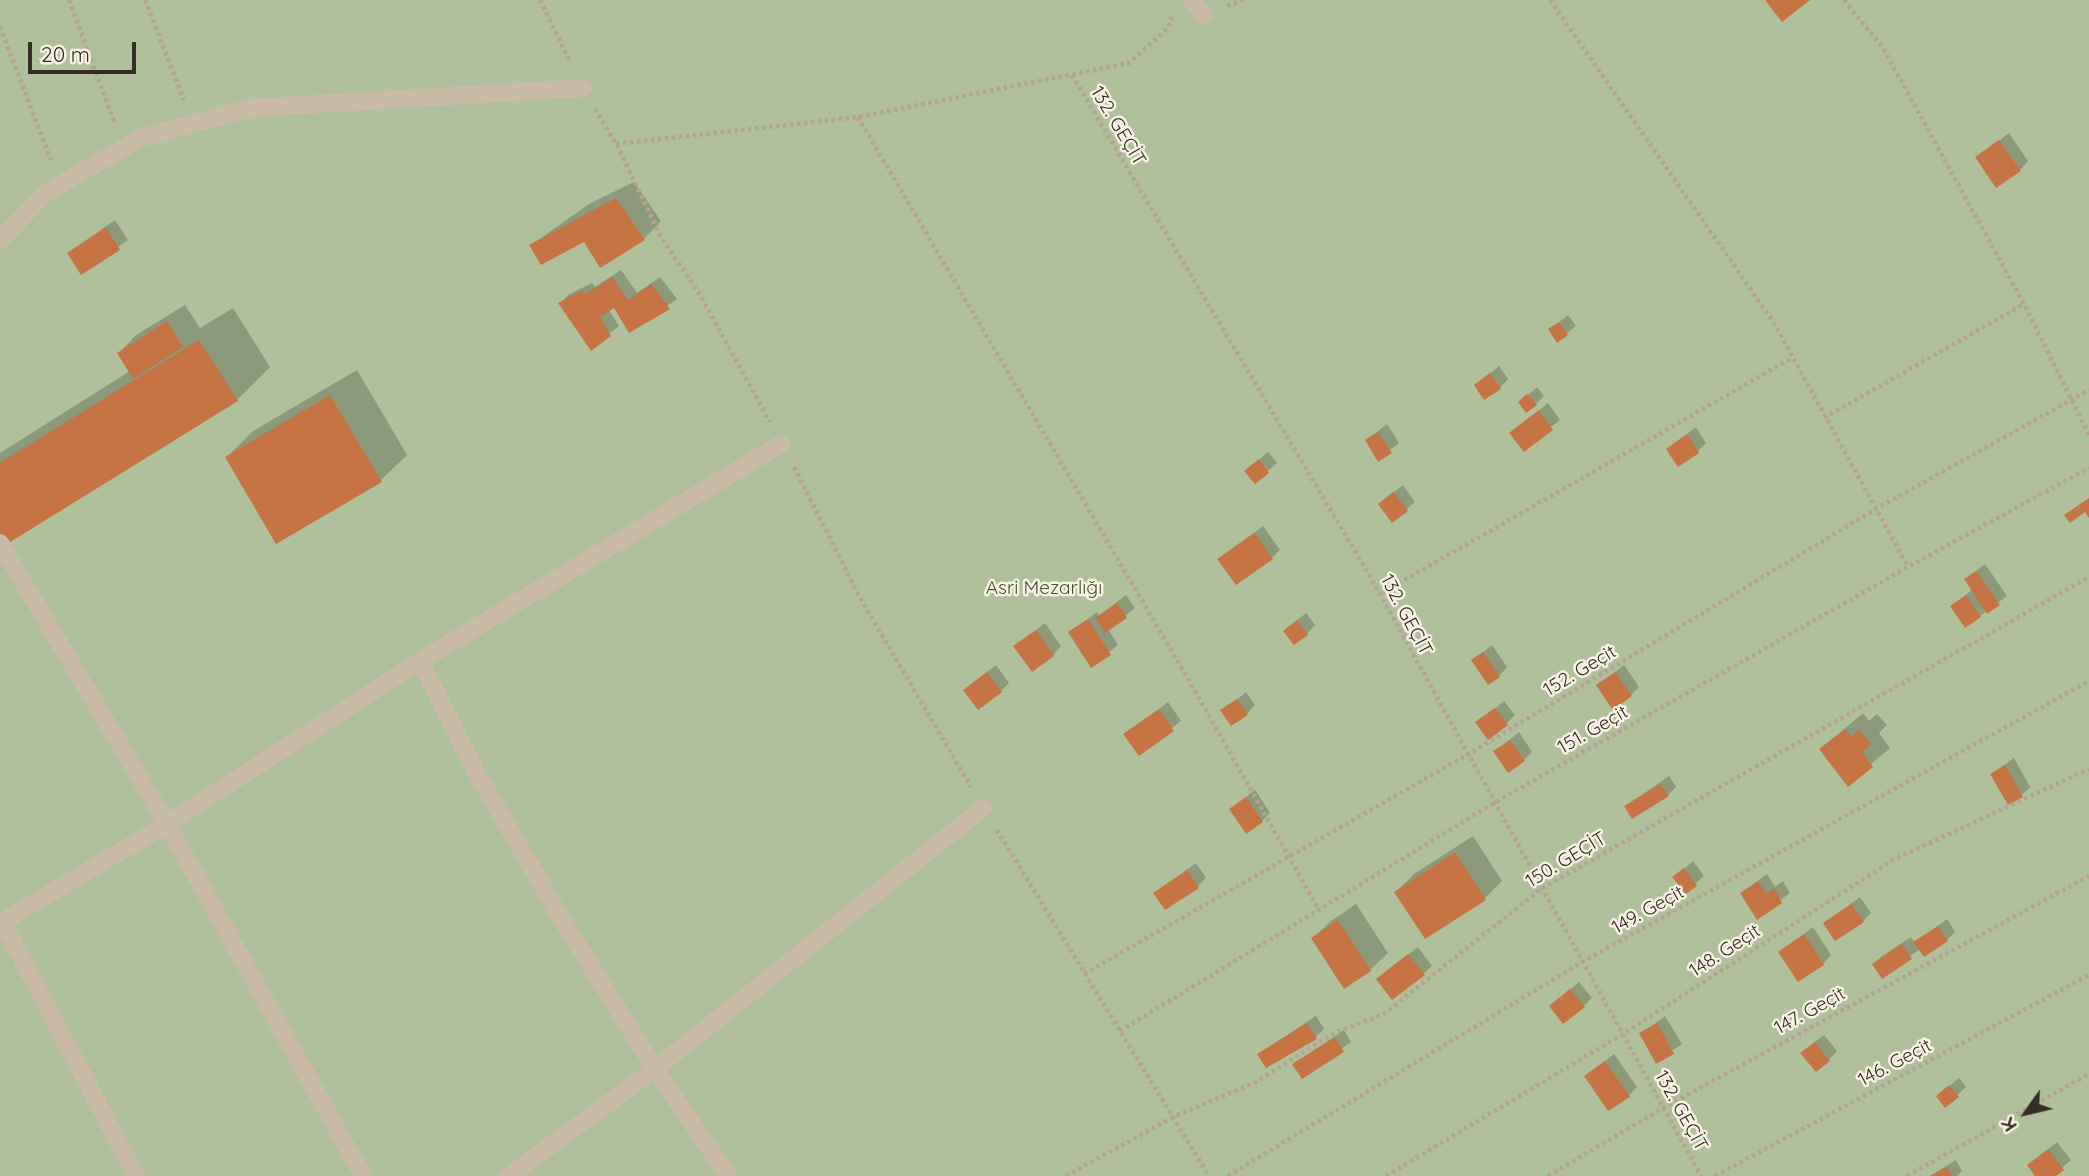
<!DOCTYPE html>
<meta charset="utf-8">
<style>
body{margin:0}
#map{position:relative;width:2089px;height:1176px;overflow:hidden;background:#f2e9da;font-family:Quicksand,sans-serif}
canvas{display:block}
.north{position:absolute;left:1991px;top:1078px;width:70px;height:70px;-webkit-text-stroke:5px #f9f3e6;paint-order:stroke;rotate:236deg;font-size:19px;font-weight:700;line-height:28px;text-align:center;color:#362d27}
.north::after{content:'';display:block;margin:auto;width:24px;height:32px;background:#362d27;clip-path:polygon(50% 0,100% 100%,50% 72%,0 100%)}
.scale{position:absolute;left:28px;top:42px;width:108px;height:32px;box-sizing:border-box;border:4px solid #362d27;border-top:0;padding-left:9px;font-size:21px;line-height:24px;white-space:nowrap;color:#362d27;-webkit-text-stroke:5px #f9f3e6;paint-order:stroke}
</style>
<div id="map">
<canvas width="2089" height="1176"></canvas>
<div class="north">K</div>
<div class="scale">20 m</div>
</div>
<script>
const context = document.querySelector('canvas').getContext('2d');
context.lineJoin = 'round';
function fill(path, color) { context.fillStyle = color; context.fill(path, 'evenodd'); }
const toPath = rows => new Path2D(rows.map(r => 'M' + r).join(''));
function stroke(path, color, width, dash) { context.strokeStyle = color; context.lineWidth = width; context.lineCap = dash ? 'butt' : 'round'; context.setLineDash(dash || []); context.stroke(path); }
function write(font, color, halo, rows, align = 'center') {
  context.font = font + ' Quicksand,sans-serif'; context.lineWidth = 5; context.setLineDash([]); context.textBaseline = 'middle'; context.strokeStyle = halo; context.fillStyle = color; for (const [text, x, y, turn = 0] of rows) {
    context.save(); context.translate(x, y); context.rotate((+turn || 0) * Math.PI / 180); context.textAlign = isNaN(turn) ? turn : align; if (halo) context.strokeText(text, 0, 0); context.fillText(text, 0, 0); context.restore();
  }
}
const green = toPath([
 [0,0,2089,0,2089,1176,0,1176]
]);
const shadow = toPath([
 [2009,133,2028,161,2020,170,1977,158],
 [634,182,661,221,644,239,531,245,589,204],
 [115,220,128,240,82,273,69,253],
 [621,270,637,293,660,277,677,299,630,331,615,306,609,310,619,326,591,348,560,304,568,295,592,283,595,287],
 [185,305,200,328,233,308,270,367,237,400,0,529,0,453,130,371,119,353,136,335],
 [1568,315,1576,326,1558,340,1551,329],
 [1499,366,1508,379,1500,388,1476,385],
 [357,370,407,455,381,480,227,457,253,431],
 [1537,387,1544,396,1536,404,1520,402],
 [1548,403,1560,420,1524,449,1512,433],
 [1387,424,1399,443,1378,459,1367,440],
 [1696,427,1706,443,1698,451,1668,449],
 [1268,452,1277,463,1255,482,1255,463],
 [1403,485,1415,502,1393,521,1389,496],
 [1263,526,1280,550,1272,558,1220,559],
 [1985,564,2007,596,1980,616,1952,606,1973,589,1966,579],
 [1126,595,1135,608,1108,629,1118,645,1092,665,1070,633,1097,612,1099,616],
 [1306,613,1315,625,1307,634,1294,623],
 [1045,623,1061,646,1053,655,1015,646],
 [1492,645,1507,667,1499,676,1473,660],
 [996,665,1009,683,1001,691,974,682],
 [1624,665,1639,687,1631,695,1599,685],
 [1246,692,1255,705,1247,714,1223,711],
 [1504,701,1515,715,1506,724,1478,723],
 [1168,702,1181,721,1139,753,1126,734],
 [1863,713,1869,721,1877,714,1887,725,1879,733,1890,748,1848,784,1821,749],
 [1519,732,1532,752,1524,760,1496,751],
 [2014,758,2030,787,2021,796,1992,774],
 [1669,776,1676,787,1668,795,1626,806],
 [1255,790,1270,813,1262,821,1231,809],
 [1473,836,1502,881,1485,898,1396,892,1414,874],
 [1693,861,1704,876,1686,892,1675,877],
 [1196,863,1206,878,1198,886,1155,893],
 [1767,874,1775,887,1783,881,1790,893,1757,917,1742,893],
 [1860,897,1871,913,1863,921,1825,923],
 [1356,904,1388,953,1370,970,1313,938,1331,921],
 [1947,919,1955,932,1947,940,1920,949,1882,977,1874,964,1882,956,1911,937,1915,943],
 [1813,927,1831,955,1823,964,1780,952],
 [1418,947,1432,966,1423,974,1378,979],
 [1579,982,1592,998,1584,1006,1560,998],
 [1316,1016,1324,1029,1316,1037,1259,1054],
 [1665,1016,1682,1044,1657,1061,1641,1034],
 [1344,1030,1351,1042,1302,1076,1294,1064],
 [1824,1035,1837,1051,1829,1060,1811,1045],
 [1614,1054,1637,1087,1628,1096,1586,1076],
 [1959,1078,1966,1087,1946,1105,1947,1088],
 [2057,1142,2071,1160,2053,1176,2037,1176,2029,1165],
 [1956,1160,1962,1171,1957,1176,1930,1176]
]);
const building = toPath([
 [1765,0,1810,0,1782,22],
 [1999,140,2021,171,1996,188,1975,157],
 [616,198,645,240,600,268,584,242,541,265,529,245],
 [106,227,120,250,81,275,67,253],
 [612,277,628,300,651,284,670,309,629,333,614,308,600,317,611,336,591,351,558,303,583,290,586,294],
 [167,321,183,347,133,379,117,353],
 [1559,322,1568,335,1557,343,1548,329],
 [199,340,238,401,7,544,0,533,0,463],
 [1490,373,1501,389,1484,400,1474,385],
 [1527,394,1537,405,1526,413,1518,402],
 [330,395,382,482,276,544,225,457],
 [1539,410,1553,430,1524,452,1509,433],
 [1378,432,1392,453,1378,462,1365,440],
 [1687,434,1699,453,1678,467,1666,449],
 [1259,459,1269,473,1255,484,1244,471],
 [1393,492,1408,511,1392,523,1378,504],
 [2089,498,2089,518,2085,512,2070,523,2064,515],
 [1254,533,1273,559,1236,585,1217,559],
 [1976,571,2000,605,1987,614,1964,579],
 [1966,595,1981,617,1965,628,1950,606],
 [1117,603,1127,618,1105,633,1095,618],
 [1088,619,1111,655,1091,668,1068,632],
 [1297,620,1308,635,1294,645,1283,631],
 [1036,630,1054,656,1032,672,1013,646],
 [1483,652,1500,677,1488,685,1471,660],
 [987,672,1002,692,978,710,963,690],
 [1615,672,1632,696,1613,710,1596,685],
 [1237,699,1248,715,1231,726,1220,710],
 [1495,708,1508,725,1488,740,1475,722],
 [1159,709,1174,731,1139,756,1123,734],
 [1845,729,1851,737,1859,730,1871,744,1862,752,1873,767,1848,787,1819,749],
 [1510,740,1525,761,1508,773,1493,751],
 [2005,765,2023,797,2008,805,1990,774],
 [1660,784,1669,796,1632,819,1624,806],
 [1246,797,1263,822,1246,834,1229,809],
 [1455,852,1486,900,1425,939,1394,892],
 [1684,868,1697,886,1686,894,1672,877],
 [1187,870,1199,888,1165,910,1153,893],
 [1758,881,1766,894,1774,888,1782,903,1757,920,1740,893],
 [1851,904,1864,922,1835,941,1823,923],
 [1338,920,1371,971,1344,989,1311,938],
 [1938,926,1948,941,1924,957,1913,942],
 [1804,934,1824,965,1798,982,1778,952],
 [1902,944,1912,959,1882,979,1872,964],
 [1408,954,1425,975,1392,1000,1376,979],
 [1570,989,1585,1007,1563,1024,1549,1006],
 [1307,1023,1317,1039,1266,1068,1257,1054],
 [1657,1023,1674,1054,1656,1064,1639,1033],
 [1335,1037,1344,1052,1302,1079,1292,1064],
 [1815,1042,1830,1061,1816,1072,1800,1053],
 [1605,1061,1630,1097,1608,1111,1584,1076],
 [1949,1085,1959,1097,1945,1108,1936,1096],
 [2048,1149,2064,1170,2056,1176,2035,1176,2027,1165],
 [1947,1167,1952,1176,1930,1176]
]);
const path = toPath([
 [69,0,115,124],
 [145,0,184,100],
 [540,0,570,62],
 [1550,0,1774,323,1908,567],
 [1844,0,1883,48,2024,304,2089,435],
 [1227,6,1243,0],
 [0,27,51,160],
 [1072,75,1374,583,1701,1176],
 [595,109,619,149,661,237,700,295,770,422],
 [858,117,1187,677,1319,910],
 [616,144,858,117,1129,63,1168,28,1172,17],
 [1824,418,2024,304],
 [794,467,859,596,971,787],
 [1380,594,1792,358],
 [997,830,1209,1176],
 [1084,974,1467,755,1876,509,2089,390],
 [1120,1031,1494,803,1908,567,2089,468],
 [1066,1176,1173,1117,1254,1083,1334,1033,1384,1014,1541,889,2089,577],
 [1228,1176,1582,962,2089,681],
 [1386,1176,1623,1034,1893,860,2089,769],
 [1548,1176,1663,1108,2089,876],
 [1715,1176,2089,975],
 [1907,1176,2089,1074]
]);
const service = toPath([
 [1192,0,1204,15],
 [0,240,47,192,141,138,251,108,583,88],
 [0,543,167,824,363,1176],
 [420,661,480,779,561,918,655,1069,728,1176],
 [2,921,136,1176],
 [0,923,167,824,420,661,781,444],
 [509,1176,655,1069,983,808]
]);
const streetNames = [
 ["132. GEÇİT",1118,126,59],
 ["132. GEÇİT",1406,615,62],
 ["152. Geçit",1580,671,-31],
 ["151. Geçit",1593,730,-30],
 ["150. GEÇİT",1566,860,-31],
 ["149. Geçit",1648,910,-29],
 ["148. Geçit",1725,951,-33],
 ["147. Geçit",1810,1011,-29],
 ["146. Geçit",1895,1063,-28],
 ["132. GEÇİT",1681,1111,61]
];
const parkNames = [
 ["Asri Mezarlığı",1044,588]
];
fill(green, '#afc09a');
fill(shadow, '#0003');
fill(building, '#c67443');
stroke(path, '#b5a590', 4.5, [3.5, 3.5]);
stroke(service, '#cabba6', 18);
write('19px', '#362d27', '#f9f3e6', streetNames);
write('19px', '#40542b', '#f9f3e6', parkNames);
</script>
